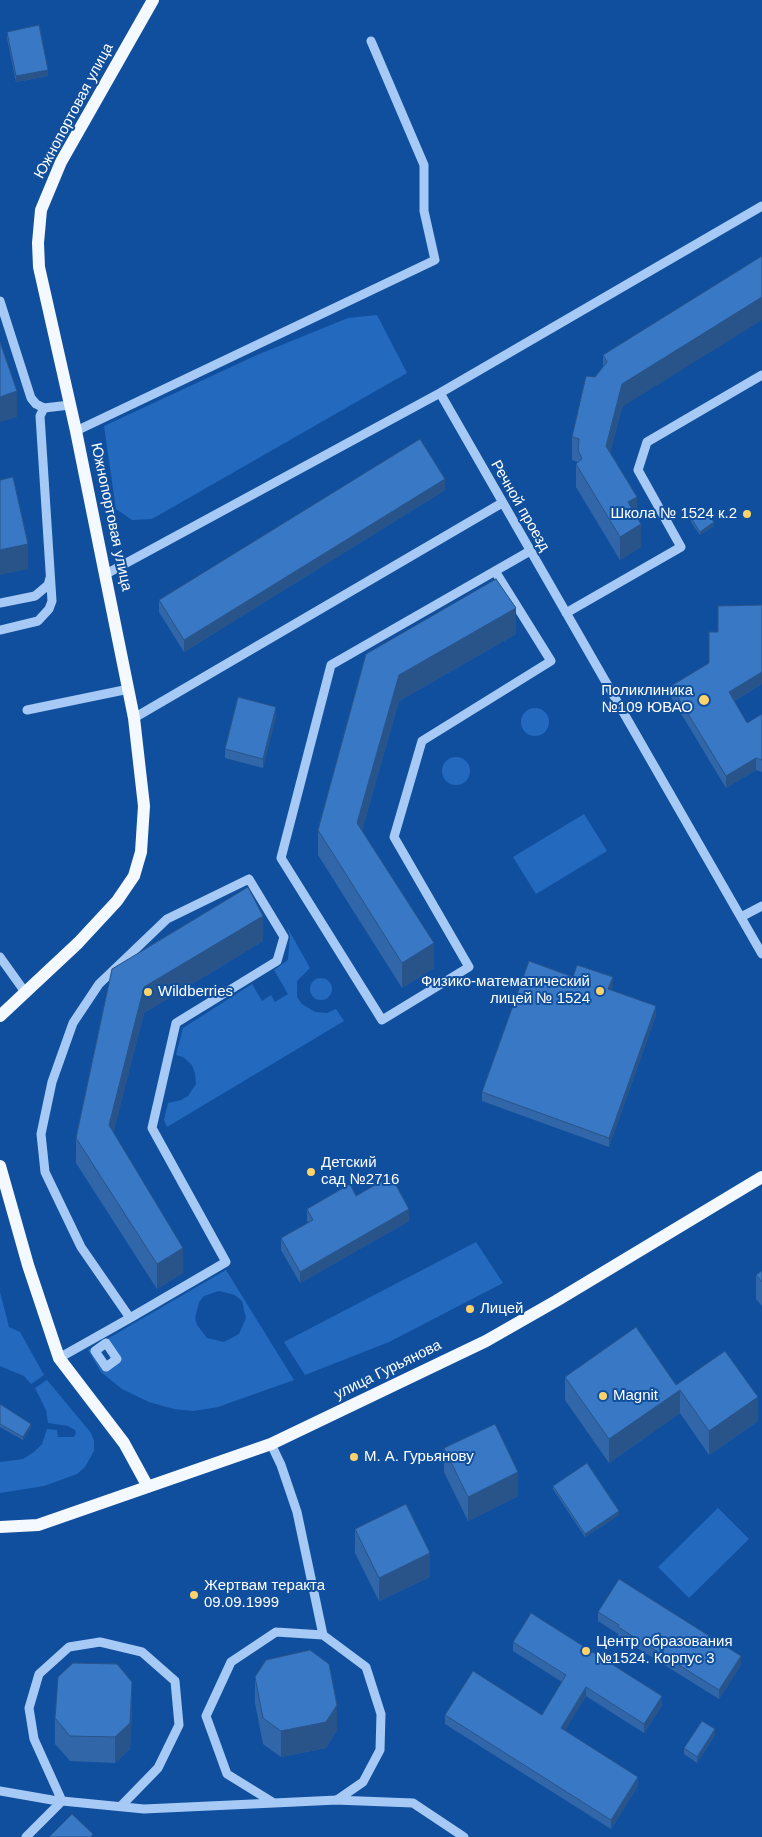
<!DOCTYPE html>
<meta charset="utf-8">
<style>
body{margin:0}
canvas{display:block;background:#104f9e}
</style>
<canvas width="762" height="1837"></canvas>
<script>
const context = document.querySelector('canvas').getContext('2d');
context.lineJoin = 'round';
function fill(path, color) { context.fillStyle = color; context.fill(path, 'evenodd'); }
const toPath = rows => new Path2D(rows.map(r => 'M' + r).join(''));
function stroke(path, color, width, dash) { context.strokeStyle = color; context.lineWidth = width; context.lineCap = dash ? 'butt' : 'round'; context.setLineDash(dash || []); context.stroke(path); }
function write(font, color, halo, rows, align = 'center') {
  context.font = font + ' Arial,sans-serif'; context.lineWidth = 4; context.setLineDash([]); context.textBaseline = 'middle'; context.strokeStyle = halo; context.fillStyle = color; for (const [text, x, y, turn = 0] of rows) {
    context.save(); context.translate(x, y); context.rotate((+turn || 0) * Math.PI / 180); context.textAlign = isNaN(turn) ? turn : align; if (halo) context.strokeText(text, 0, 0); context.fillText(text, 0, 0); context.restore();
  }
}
const green = toPath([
 [377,315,407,373,152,519,132,520,116,509,104,426,257,355,348,318],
 '521 722a14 14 0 1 1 28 0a14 14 0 1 1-28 0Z',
 '442 771a14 14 0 1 1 28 0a14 14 0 1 1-28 0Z',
 [584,814,607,851,536,894,513,857],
 [287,927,310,968,297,981,297,997,302,1004,315,1012,327,1013,336,1009,344,1021,167,1127,164,1120,168,1103,181,1100,188,1096,196,1084,195,1073,192,1065,183,1057,176,1055,183,1028,252,984,262,1001,271,995,275,1002,288,994,274,970,288,960,290,936],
 '310 989a11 11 0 1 1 22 0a11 11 0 1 1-22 0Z',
 [476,1242,503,1283,389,1342,305,1375,284,1342],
 [226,1270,294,1380,218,1407,193,1411,174,1409,149,1402,122,1389,101,1372,88,1350],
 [219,1291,235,1295,242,1301,246,1318,239,1334,224,1342,207,1338,197,1325,195,1318,199,1302,204,1296],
 [106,1343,117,1359,106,1367,95,1351],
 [0,1292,9,1327,20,1332,44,1375,31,1384,24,1376,0,1366],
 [47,1380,91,1433,94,1441,94,1451,85,1467,77,1474,44,1486,0,1493,0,1462,23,1459,34,1452,42,1444,47,1429,57,1430,58,1437,74,1437,76,1433,75,1430,68,1426,48,1423,46,1410,35,1388],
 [718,1508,749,1539,689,1598,658,1567]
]);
const minor = toPath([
 [0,301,31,398,36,404,44,408,70,405],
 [440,393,762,954],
 [76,431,435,260,424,211,424,165,371,41],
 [495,571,551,661,422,741,394,837,469,967,382,1020,281,858,331,665,530,551],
 [106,574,440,393,762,206],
 [0,603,35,596,48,585,50,578],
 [566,613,681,547,638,470,647,442,762,375],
 [0,630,38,621,49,609,52,601,40,416,44,408],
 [27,710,129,689],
 [134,718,502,503],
 [249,879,284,937,277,961,176,1023,152,1128,226,1262,130,1318,81,1247,45,1172,41,1134,52,1082,73,1023,99,984,167,919,249,879],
 [741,917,762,906],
 [0,957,25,992],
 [106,1343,117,1359,106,1367,95,1351,106,1343],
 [59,1358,130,1318],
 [271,1444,281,1465,297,1512,323,1635],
 [276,1632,323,1635,366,1667,381,1714,380,1750,363,1782,337,1800,274,1803,227,1774,206,1716,231,1662,276,1632],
 [0,1791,52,1800,144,1809,274,1803],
 [335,1800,413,1803,464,1837],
 [26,1837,62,1801,34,1739,29,1708,39,1674,69,1647,100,1642,142,1652,175,1681,179,1725,158,1768,121,1806]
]);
const major = toPath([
 [0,1016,78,943,117,901,134,876,141,852,144,806,134,718,76,431,39,267,38,243,41,210,61,162,153,0],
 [0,1166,28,1265,59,1358,124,1443,148,1487],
 [0,1527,38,1525,271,1444,486,1341,556,1301,762,1177]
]);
const wall = toPath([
 [7,32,48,76,16,82,7,38],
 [762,256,622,407,610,453,637,517,641,547,620,560,576,487,576,464,578,462,572,460,572,437,595,377,603,367,603,355],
 [445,490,184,652,159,612,159,600],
 [691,518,714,526,700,535,691,522],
 [762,605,762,684,734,701,747,723,762,714,762,772,756,770,726,788,671,697,671,686,709,663,718,632],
 [516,634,399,701,362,830,434,968,402,988,318,855,318,830,366,654],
 [276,716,263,768,225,758,225,749],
 [263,941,144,1013,113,1133,183,1273,157,1289,76,1163,76,1138,112,969],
 [573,977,613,986,611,990,656,1015,609,1147,482,1101,482,1092],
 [356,1196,409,1221,300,1283,281,1250,281,1238,308,1223,307,1220,307,1209],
 [762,1271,762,1306,756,1299,756,1275],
 [565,1377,676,1385,758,1421,709,1455,680,1413,609,1463,565,1400],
 [0,1404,31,1427,23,1440,0,1427],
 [444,1448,518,1496,468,1521,444,1472],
 [553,1486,619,1515,585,1537,553,1489],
 [355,1529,430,1577,379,1601,355,1553],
 [598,1612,741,1665,719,1699,618,1636,618,1634,598,1621],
 [513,1642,662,1705,644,1733,586,1696,565,1730,638,1786,611,1829,445,1724,445,1715,542,1715,562,1682,513,1651],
 [255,1677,337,1730,326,1748,281,1757,263,1744,255,1703],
 [132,1707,130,1749,115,1763,70,1761,55,1744,55,1718],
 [715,1735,697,1763,684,1754,684,1748]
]);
const shadedWall = toPath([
 [48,70,48,76,16,82,16,76],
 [762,297,762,320,622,407,606,469,606,446,622,384],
 [17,391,17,417,0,422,0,397],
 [445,479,445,490,184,652,184,640],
 [637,497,637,520,628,502],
 [714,522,714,526,700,535,700,532],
 [641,524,641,547,620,560,620,537],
 [28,544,28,569,0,575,0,550],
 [516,608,516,634,399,701,357,848,357,823,399,675],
 [762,672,762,684,729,704,729,692],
 [276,707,276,716,263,768,263,759],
 [756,758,756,770,726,788,726,776],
 [263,916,263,941,144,1013,109,1151,109,1125,144,987],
 [434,943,434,968,402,988,402,963],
 [613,977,613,986,608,998,608,989],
 [656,1006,656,1015,609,1147,609,1138],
 [409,1209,409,1221,300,1283,300,1272],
 [183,1248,183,1273,157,1289,157,1264],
 [680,1390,680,1413,609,1463,609,1439],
 [758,1397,758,1421,709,1455,709,1431],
 [31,1424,31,1427,23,1440,23,1437],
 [518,1472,518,1496,468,1521,468,1497],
 [619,1511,619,1515,585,1537,585,1534],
 [430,1553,430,1577,379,1601,379,1578],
 [741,1656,741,1665,719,1699,719,1690],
 [132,1682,132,1707,130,1749,115,1763,115,1737],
 [586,1687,586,1696,561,1737,561,1728],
 [662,1696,662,1705,644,1733,644,1724],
 [337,1705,337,1730,326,1748,281,1757,281,1731],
 [715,1729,715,1735,697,1763,697,1757],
 [638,1777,638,1786,611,1829,611,1820]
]);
const building = toPath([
 [39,25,48,70,16,76,7,32,39,25],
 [762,256,762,297,622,384,606,446,637,497,628,502,641,524,620,537,576,464,582,459,578,450,579,439,572,437,586,376,595,377,607,362,603,355,762,256],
 [0,342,17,391,0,397,0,342],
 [420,439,445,479,184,640,159,600,420,439],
 [13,477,28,544,0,550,0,480,13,477],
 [704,509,714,522,700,532,691,518,704,509],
 [496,579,516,608,399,675,357,823,434,943,402,963,318,830,366,654,496,579],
 [762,605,762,672,729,692,747,723,762,714,762,760,756,758,726,776,671,686,709,663,709,632,718,632,718,606,762,605],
 [238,697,276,707,263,759,225,749,238,697],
 [248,887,263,916,144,987,109,1125,183,1248,157,1264,76,1138,112,969,248,887],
 [529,961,573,977,577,965,613,977,608,989,656,1006,609,1138,482,1092,529,961],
 [391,1176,409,1209,300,1272,281,1238,313,1220,307,1209,350,1184,356,1196,391,1176],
 [762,1271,762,1282,756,1275,762,1271],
 [636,1327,676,1385,725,1351,758,1397,709,1431,680,1390,609,1439,565,1377,636,1327],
 [0,1404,31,1424,23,1437,0,1424,0,1404],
 [495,1424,518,1472,468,1497,444,1448,495,1424],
 [587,1463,619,1511,585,1534,553,1486,587,1463],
 [406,1504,430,1553,379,1578,355,1529,406,1504],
 [619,1579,741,1656,719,1690,618,1627,619,1625,598,1612,619,1579],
 [531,1613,662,1696,644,1724,586,1687,561,1728,638,1777,611,1820,445,1715,473,1671,542,1715,566,1675,513,1642,531,1613],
 [310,1650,329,1664,337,1705,326,1722,281,1731,263,1718,255,1677,266,1660,310,1650],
 [73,1663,117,1664,132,1682,130,1723,115,1737,70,1736,55,1718,58,1677,73,1663],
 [702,1721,715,1729,697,1757,684,1748,702,1721],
 [72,1814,93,1834,91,1837,49,1837,72,1814]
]);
const markers = [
 [747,514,5,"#ffd36a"],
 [704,700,6,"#ffd36a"],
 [600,991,5,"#ffd36a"],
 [148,992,5,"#ffd36a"],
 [311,1172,5,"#ffd36a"],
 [470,1309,5,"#ffd36a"],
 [603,1396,5,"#ffd36a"],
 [354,1457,5,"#ffd36a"],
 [194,1595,5,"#ffd36a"],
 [586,1651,5,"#ffd36a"]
];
const streetNames = [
 ["Южнопортовая улица",74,111,-62],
 ["Речной проезд",520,506,60],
 ["Южнопортовая улица",111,517,78],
 ["улица Гурьянова",388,1370,-26]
];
const poiNames = [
 ["Школа № 1524 к.2",737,514,"right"],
 ["Поликлиника",693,691,"right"],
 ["№109 ЮВАО",693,708,"right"],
 ["Физико-математический",590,982,"right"],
 ["лицей № 1524",590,999,"right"],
 ["Wildberries",158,992],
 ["Детский",321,1163],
 ["сад №2716",321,1180],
 ["Лицей",480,1309],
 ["Magnit",613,1396],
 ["М. А. Гурьянову",364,1457],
 ["Жертвам теракта",204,1586],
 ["09.09.1999",204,1603],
 ["Центр образования",596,1642],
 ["№1524. Корпус 3",596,1659]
];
fill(green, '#2369bd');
stroke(minor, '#a6caf5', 9);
stroke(major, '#f4f8ff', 12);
fill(wall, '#3167a9');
fill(shadedWall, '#28548a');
fill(building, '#3978c5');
stroke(building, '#28548a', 1);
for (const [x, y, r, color] of markers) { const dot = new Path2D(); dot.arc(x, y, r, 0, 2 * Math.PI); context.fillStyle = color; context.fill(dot); stroke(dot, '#104f9e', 2); }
write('15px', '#fff', '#104f9e', streetNames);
write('15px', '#fff', '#104f9e', poiNames, 'left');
</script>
